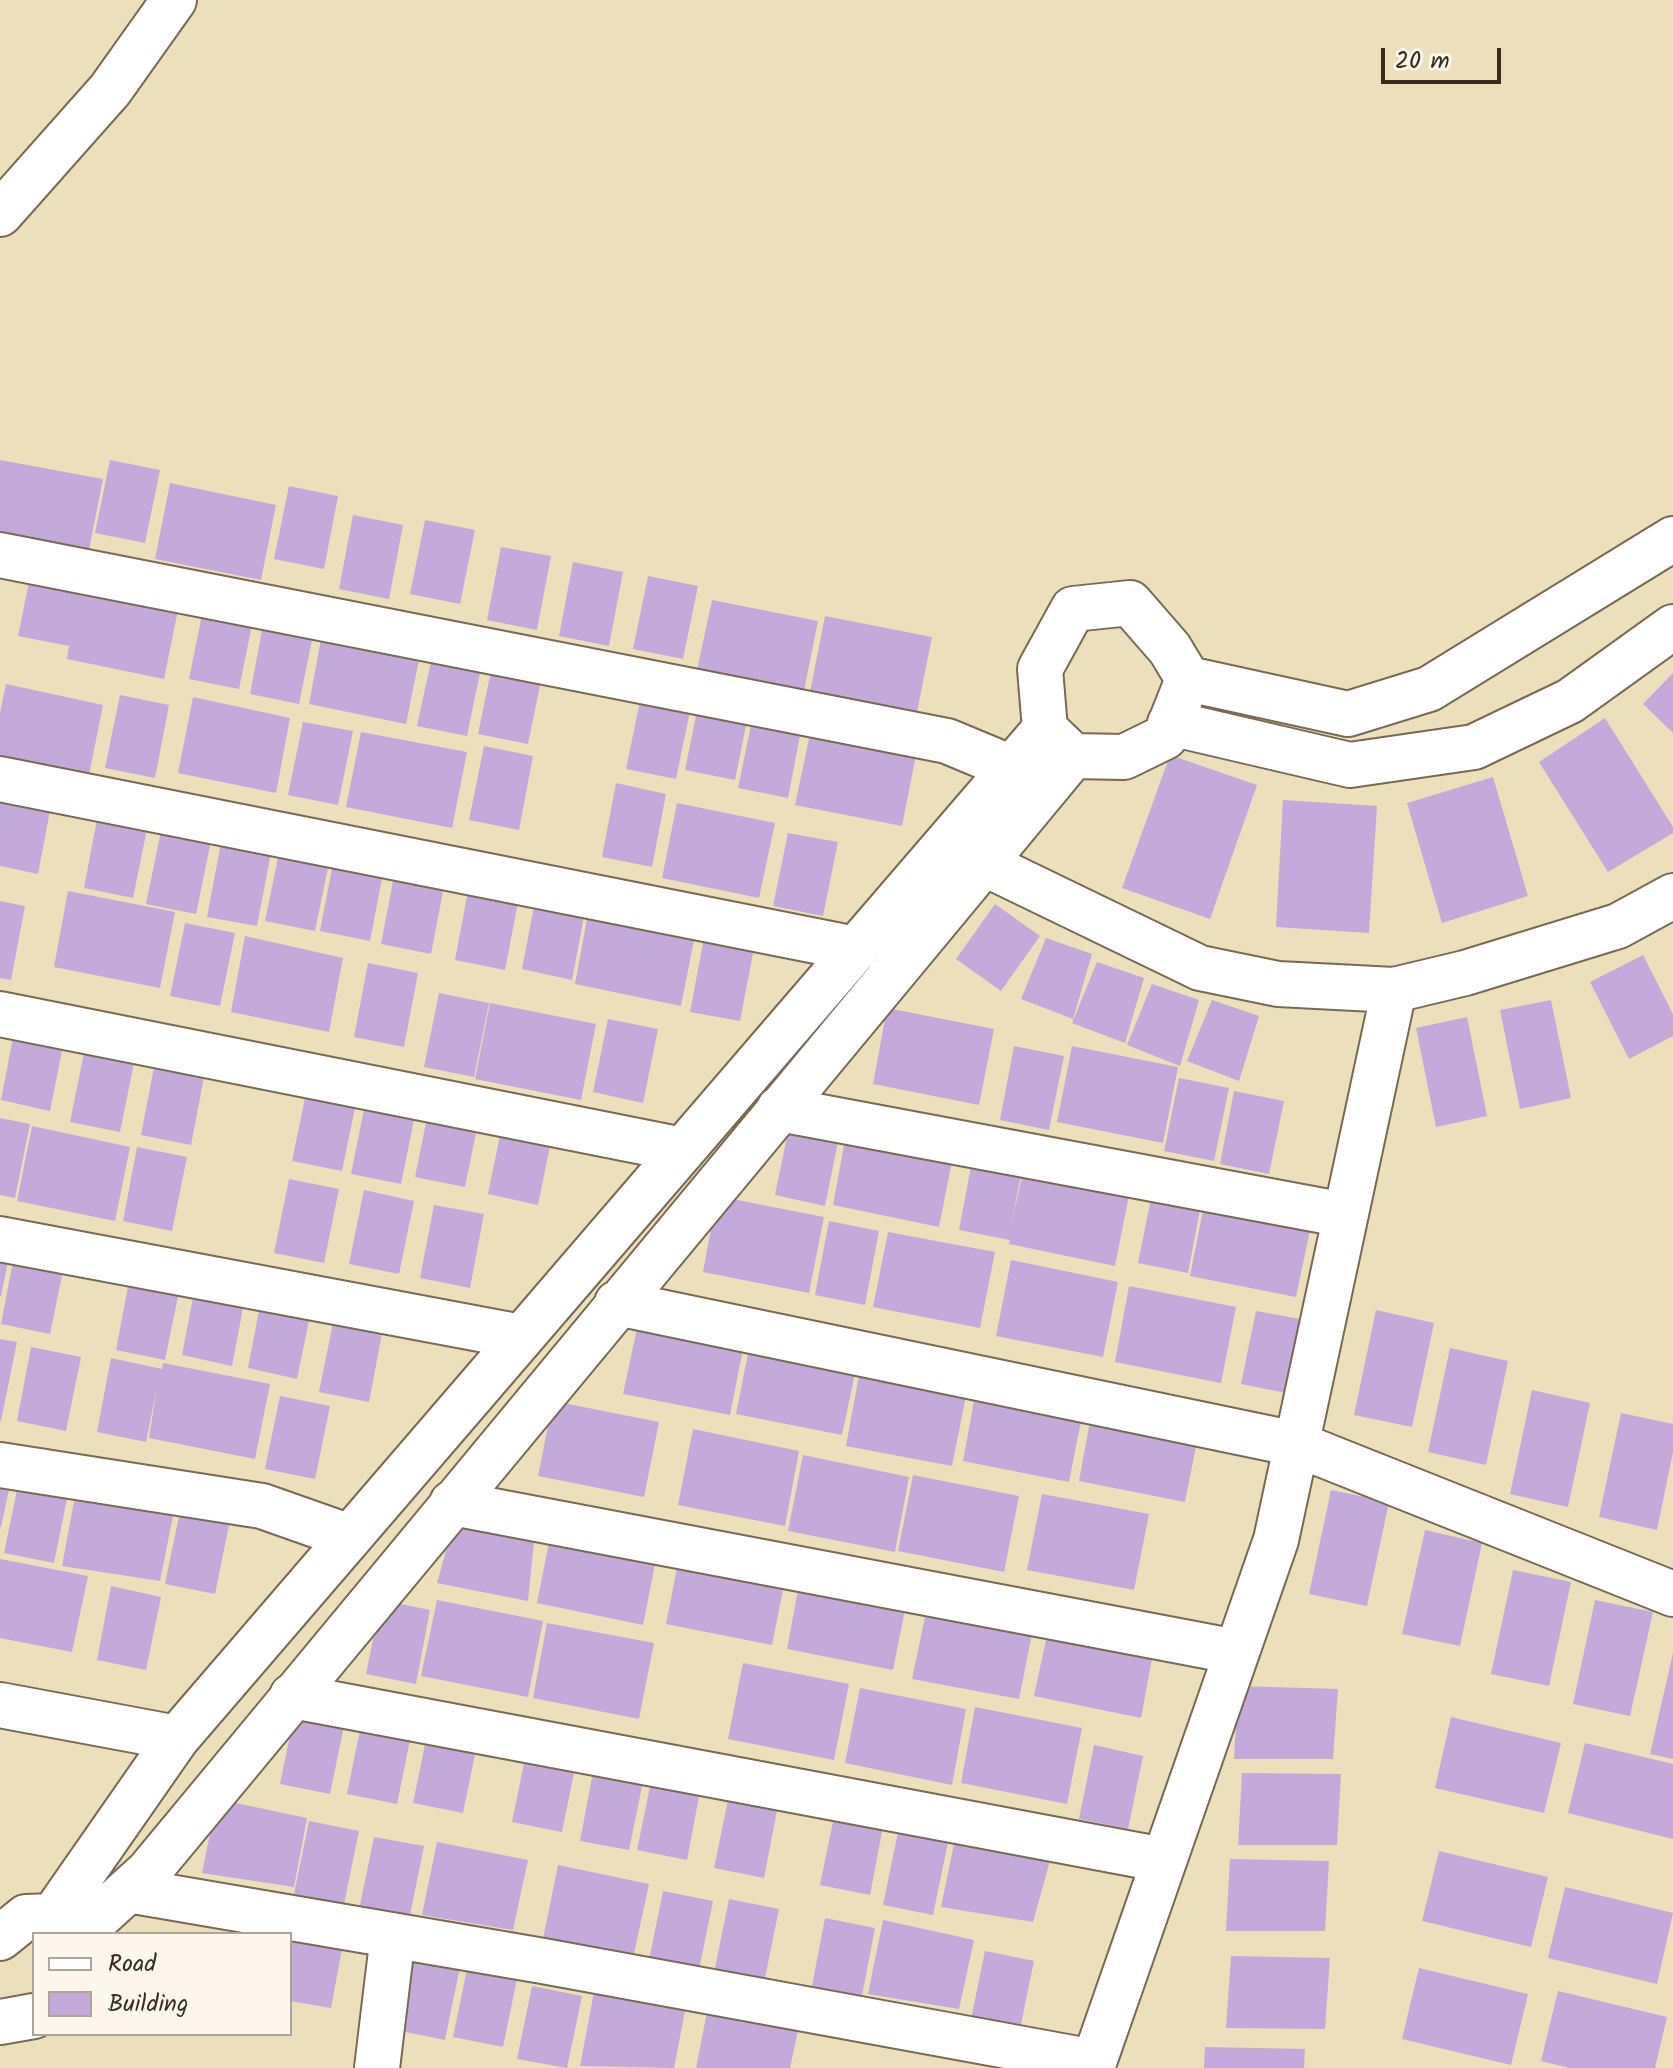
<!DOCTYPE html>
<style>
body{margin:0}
#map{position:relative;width:1673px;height:2068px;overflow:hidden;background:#ecdfbc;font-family:Kalam,sans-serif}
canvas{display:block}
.legend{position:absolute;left:32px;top:1932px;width:260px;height:104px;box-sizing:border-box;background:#fbf7ec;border:2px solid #aea59a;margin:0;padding:10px 14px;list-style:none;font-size:24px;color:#3b2a1e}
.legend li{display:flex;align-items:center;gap:16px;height:40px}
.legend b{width:40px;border:2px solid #aea59a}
.scale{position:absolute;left:1381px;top:48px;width:120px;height:36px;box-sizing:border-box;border:4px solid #3b2a1e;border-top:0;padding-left:10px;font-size:24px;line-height:28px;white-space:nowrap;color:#3b2a1e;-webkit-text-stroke:6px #fbf7ec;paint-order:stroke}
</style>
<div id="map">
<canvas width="1673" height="2068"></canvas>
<ul class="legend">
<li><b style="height:10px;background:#fff"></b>Road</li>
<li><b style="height:22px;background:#c3aada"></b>Building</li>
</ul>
<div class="scale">20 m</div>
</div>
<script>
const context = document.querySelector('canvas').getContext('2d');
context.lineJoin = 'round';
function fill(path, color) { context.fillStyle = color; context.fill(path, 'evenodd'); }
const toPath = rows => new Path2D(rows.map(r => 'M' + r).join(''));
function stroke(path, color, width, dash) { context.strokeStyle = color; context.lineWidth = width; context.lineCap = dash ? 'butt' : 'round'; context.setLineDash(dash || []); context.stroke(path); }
const building = toPath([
 [0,460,103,479,88,555,0,538],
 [110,460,160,470,145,543,95,533],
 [170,483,276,505,261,580,155,559],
 [289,486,338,496,324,569,274,559],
 [353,515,403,525,389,599,339,589],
 [425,520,475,530,460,604,410,594],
 [501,547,551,556,537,630,487,620],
 [33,562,179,605,164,679,67,659,69,646,18,636],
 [573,562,623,572,609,646,559,636],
 [648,576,698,586,683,659,633,649],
 [712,600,818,621,803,696,696,675],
 [204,605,254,615,239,689,189,679],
 [825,616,932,637,917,712,810,692],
 [264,620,314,630,299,704,250,694],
 [323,628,421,650,406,724,309,704],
 [433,652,482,663,467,736,417,726],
 [493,661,543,671,528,744,478,734],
 [1673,673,1673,733,1643,704],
 [6,684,103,705,88,780,0,762,0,713],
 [120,695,169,705,155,778,105,768],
 [641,696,691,706,676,779,626,769],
 [700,696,750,706,735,780,685,770],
 [193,697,290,718,276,793,178,773],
 [753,715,802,725,788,798,738,788],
 [1605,718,1673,827,1673,833,1608,872,1539,762],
 [303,722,353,731,338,805,288,795],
 [811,729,917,750,902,826,795,805],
 [361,732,467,752,452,828,346,807],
 [484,746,533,756,519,830,469,820],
 [1170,755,1257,785,1210,919,1122,888],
 [1493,777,1528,896,1442,923,1407,803],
 [616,783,666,794,652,867,602,857],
 [0,788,52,800,38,874,0,866],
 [1283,800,1377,806,1369,933,1276,927],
 [677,803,775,823,759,898,662,878],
 [98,814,148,824,133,898,84,888],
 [161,831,211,841,196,914,146,904],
 [788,833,838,842,823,916,773,906],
 [221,843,271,853,257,926,207,917],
 [280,848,330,858,315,931,265,921],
 [334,858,384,868,370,941,320,931],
 [395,871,445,881,431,954,381,944],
 [469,886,519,897,505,970,455,960],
 [68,891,175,912,160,988,54,967],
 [536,896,586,906,572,980,522,969],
 [0,901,25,906,11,980,0,978],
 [995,904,1040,936,1001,991,956,959],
 [589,908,696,930,681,1006,575,984],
 [185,923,235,933,220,1006,170,996],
 [245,936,343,958,329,1032,231,1012],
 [704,938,754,948,740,1021,690,1012],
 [1046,938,1092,954,1073,1019,1021,999],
 [1643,955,1673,1014,1673,1036,1629,1059,1590,982],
 [1097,962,1144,978,1125,1043,1072,1023],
 [368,963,418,973,404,1047,354,1037],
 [1152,984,1199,1000,1180,1066,1127,1045],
 [439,993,489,1003,474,1077,424,1067],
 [1212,1000,1259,1016,1239,1081,1187,1061],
 [1551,1000,1571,1098,1520,1109,1500,1010],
 [490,1003,596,1024,581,1100,475,1079],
 [887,1008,994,1029,979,1105,873,1084],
 [1467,1017,1487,1116,1436,1127,1416,1028],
 [608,1019,658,1029,643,1103,593,1092],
 [15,1027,65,1036,50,1111,1,1100],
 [1014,1046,1064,1056,1049,1130,1000,1120],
 [1072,1046,1178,1067,1163,1143,1057,1122],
 [85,1048,135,1058,120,1132,70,1122],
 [155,1062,205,1072,191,1145,141,1135],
 [1179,1078,1229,1088,1214,1161,1164,1151],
 [307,1088,357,1098,342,1171,292,1161],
 [1234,1091,1284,1101,1269,1174,1220,1164],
 [366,1100,416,1110,401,1184,351,1174],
 [430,1103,480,1113,465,1187,415,1177],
 [0,1118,30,1124,15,1198,0,1195],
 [503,1121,553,1131,538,1205,488,1194],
 [790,1122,840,1132,825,1206,775,1195],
 [32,1126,130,1147,115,1221,17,1201],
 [847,1129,954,1151,939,1227,833,1205],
 [137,1147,187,1157,172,1231,123,1221],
 [973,1156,1023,1166,1011,1225,1024,1169,1130,1190,1115,1266,1009,1244,1010,1240,959,1230],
 [289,1179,339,1189,324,1263,274,1253],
 [1153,1189,1202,1199,1188,1273,1138,1263],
 [364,1190,414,1201,399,1274,349,1264],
 [717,1196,824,1217,809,1293,703,1272],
 [1205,1200,1312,1221,1296,1297,1190,1276],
 [434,1205,484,1214,470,1288,420,1278],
 [829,1221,879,1231,865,1305,815,1295],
 [888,1232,995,1252,980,1328,873,1307],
 [0,1244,11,1247,1,1296,0,1296],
 [15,1251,65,1261,50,1334,1,1324],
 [1011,1260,1118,1282,1103,1357,996,1336],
 [130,1276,180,1287,165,1360,116,1350],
 [196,1282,246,1292,232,1366,182,1355],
 [1129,1286,1236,1307,1221,1383,1115,1362],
 [262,1295,312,1306,297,1379,248,1368],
 [1376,1310,1434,1323,1412,1427,1354,1415],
 [1256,1311,1305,1320,1291,1394,1241,1384],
 [334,1318,383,1328,369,1402,319,1392],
 [639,1319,745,1339,730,1415,623,1394],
 [751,1338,858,1359,842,1435,736,1414],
 [0,1339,17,1342,1,1421,0,1421],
 [31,1347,81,1357,66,1431,17,1421],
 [1450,1348,1508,1361,1486,1465,1428,1452],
 [111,1358,162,1369,163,1363,270,1384,255,1459,149,1438,157,1387,146,1442,97,1432],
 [860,1370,967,1391,952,1466,846,1446],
 [977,1385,1084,1406,1069,1482,963,1461],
 [1532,1390,1590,1403,1568,1507,1510,1494],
 [280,1396,330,1406,315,1479,265,1469],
 [553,1401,659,1422,644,1497,538,1476],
 [1093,1405,1200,1426,1185,1502,1079,1481],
 [1621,1413,1673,1424,1673,1452,1657,1530,1599,1517],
 [693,1429,799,1451,785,1526,678,1505],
 [803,1455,909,1477,895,1552,788,1531],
 [0,1469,13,1471,1,1527,0,1527],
 [913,1475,1019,1496,1004,1572,898,1551],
 [19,1480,69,1489,54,1563,4,1553],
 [1331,1490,1389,1502,1367,1606,1309,1594],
 [76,1491,174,1511,160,1581,62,1566],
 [1042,1494,1149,1514,1134,1590,1027,1570],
 [180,1511,230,1520,215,1594,165,1584],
 [455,1519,535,1531,528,1601,437,1583],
 [552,1527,658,1549,643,1625,537,1603],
 [1425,1530,1482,1543,1460,1646,1402,1634],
 [681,1548,787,1570,772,1645,666,1624],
 [0,1559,88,1576,72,1652,0,1638],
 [1513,1570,1571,1582,1549,1686,1491,1674],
 [801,1574,908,1594,893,1670,787,1649],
 [111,1586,161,1597,146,1670,97,1660],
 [381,1600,430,1610,416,1684,366,1674],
 [437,1600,543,1621,528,1697,421,1676],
 [1595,1600,1653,1612,1630,1716,1573,1704],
 [928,1603,1034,1624,1019,1699,912,1679],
 [1050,1621,1155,1642,1141,1718,1034,1696],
 [547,1623,654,1643,639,1719,533,1698],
 [1673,1653,1673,1759,1650,1754],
 [743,1663,849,1684,834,1760,728,1739],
 [1238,1686,1338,1689,1333,1759,1234,1759],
 [860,1688,966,1709,952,1785,845,1763],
 [975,1707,1082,1728,1067,1804,961,1783],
 [295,1711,345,1721,330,1794,280,1784],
 [1451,1717,1561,1743,1544,1813,1435,1788],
 [362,1720,412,1730,397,1804,347,1794],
 [428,1730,478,1740,463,1813,413,1803],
 [1585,1743,1673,1764,1673,1839,1568,1813],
 [1094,1745,1143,1756,1128,1829,1079,1819],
 [527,1748,577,1758,562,1832,512,1822],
 [594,1767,644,1777,629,1850,580,1841],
 [1242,1773,1341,1774,1337,1845,1238,1845],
 [652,1777,701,1786,687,1860,637,1850],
 [729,1795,778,1805,764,1878,714,1868],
 [217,1799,307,1818,294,1887,202,1873],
 [835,1812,884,1821,870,1895,820,1885],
 [309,1821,359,1831,344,1904,294,1894],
 [898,1832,948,1842,933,1915,883,1905],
 [956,1834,1051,1857,1033,1922,941,1907],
 [374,1837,424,1846,409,1920,359,1910],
 [437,1842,528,1860,513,1930,422,1915],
 [1439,1851,1548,1877,1531,1947,1422,1921],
 [1230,1859,1329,1861,1325,1931,1226,1931],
 [558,1865,649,1884,634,1954,543,1939],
 [1565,1887,1673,1913,1657,1984,1548,1958],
 [663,1891,713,1901,698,1975,648,1965],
 [729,1899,779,1909,764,1983,714,1973],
 [825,1918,875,1928,861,2001,811,1991],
 [254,1920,344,1938,331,2008,290,2001,290,1934,251,1934],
 [883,1920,974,1940,959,2009,868,1994],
 [985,1951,1034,1961,1019,2034,970,2024],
 [1231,1956,1330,1958,1325,2029,1226,2028],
 [410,1957,460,1967,445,2040,396,2030],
 [468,1964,518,1974,503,2047,453,2037],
 [1419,1968,1528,1994,1511,2065,1402,2039],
 [532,1986,582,1996,567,2068,517,2059],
 [1558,1991,1667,2017,1655,2068,1569,2068,1541,2061],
 [594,1992,685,2011,674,2068,580,2066],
 [708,2007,799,2026,790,2068,696,2068],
 [1205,2047,1305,2049,1304,2068,1204,2068]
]);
const minor = toPath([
 [0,214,110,90,174,0],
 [0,555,947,741,1012,768],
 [1188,679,1348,714,1429,689,1673,539],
 [1170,723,1350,765,1474,747,1570,701,1673,627],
 [0,779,856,949],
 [1394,990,1465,973,1618,926,1673,896],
 [0,1014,683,1150],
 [779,1109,1345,1215],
 [0,1239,522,1337],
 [617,1303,1296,1444,1673,1594],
 [0,1465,262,1506,350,1537],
 [452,1503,1237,1652],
 [292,1696,1164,1860],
 [0,1705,177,1738],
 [128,1890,543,1961,1094,2062,1276,1540,1394,990,1278,984,1200,968,983,863],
 [53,1916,177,1738,1045,729,1040,669,1073,609,1130,603,1170,649,1188,679,1165,737,1124,757,1073,756,1045,729],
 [80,1934,148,1872,1073,756],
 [0,1938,26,1917,53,1916,65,1934],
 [0,2022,34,2016],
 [377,2068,393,1935]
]);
fill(building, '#c3aada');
stroke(minor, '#796955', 48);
stroke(minor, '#fff', 44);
</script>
